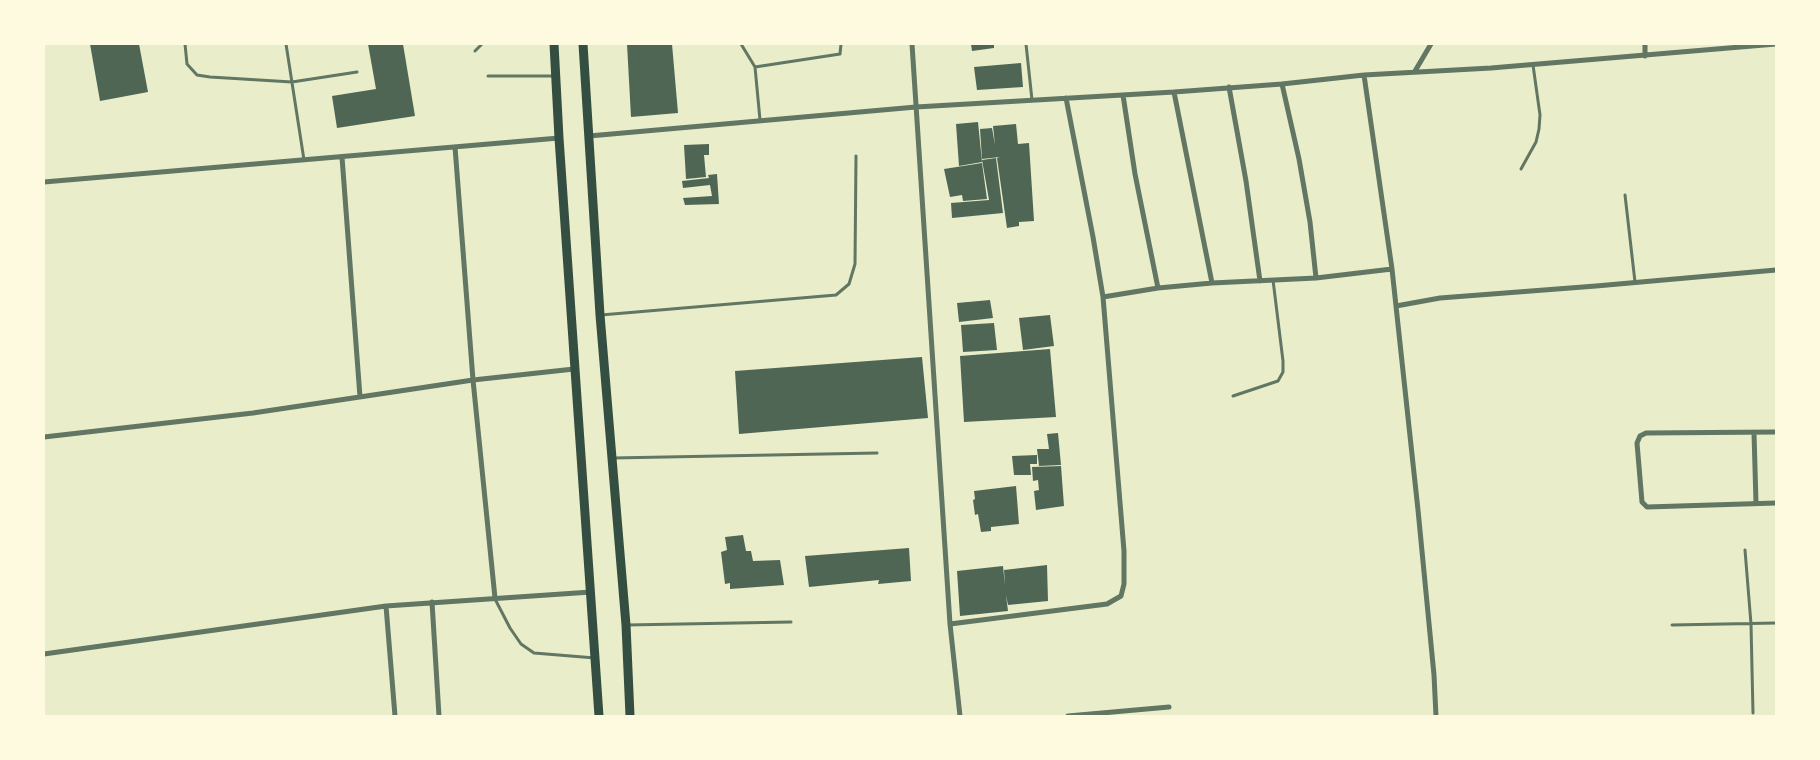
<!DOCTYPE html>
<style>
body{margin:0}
#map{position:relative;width:1820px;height:760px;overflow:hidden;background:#e9edc9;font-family:Commissioner,sans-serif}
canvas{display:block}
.frame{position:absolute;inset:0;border:45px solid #fefae0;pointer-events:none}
</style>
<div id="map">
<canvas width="1820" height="760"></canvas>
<div class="frame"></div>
</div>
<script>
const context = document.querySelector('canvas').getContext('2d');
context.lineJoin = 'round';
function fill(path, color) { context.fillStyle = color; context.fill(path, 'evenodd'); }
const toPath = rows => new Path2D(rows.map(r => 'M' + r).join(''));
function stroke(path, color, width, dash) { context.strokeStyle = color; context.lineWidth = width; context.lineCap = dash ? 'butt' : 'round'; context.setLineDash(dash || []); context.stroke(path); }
const building = toPath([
 [90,44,139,44,148,92,100,101],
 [368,44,403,44,415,116,337,128,332,96,376,89],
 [627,44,672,44,678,113,631,117],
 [971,44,994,44,994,48,972,51],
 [1021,63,1023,87,977,90,974,67],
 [978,122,982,162,959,166,956,124],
 [1016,124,1018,144,1029,143,1034,221,1019,222,1019,226,1007,228,997,158,1000,157,982,159,980,129,992,128,995,145,993,126],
 [709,144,709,155,704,155,706,177,686,179,684,145],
 [996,158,1003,213,952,218,951,203,989,200,982,160],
 [982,163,987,199,963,201,962,195,950,197,944,169],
 [717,174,719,204,685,205,683,198,712,196,710,185,683,188,682,181,709,178,708,175],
 [990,300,993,318,959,322,957,303],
 [1050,315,1054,346,1023,350,1019,318],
 [994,323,997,350,963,352,961,325],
 [1050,349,1056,417,964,422,960,356],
 [922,357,928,418,739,434,735,371],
 [1058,433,1061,465,1039,466,1037,449,1049,449,1047,434],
 [1037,455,1037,464,1030,464,1031,475,1014,475,1012,456],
 [1061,466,1064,506,1036,510,1034,491,1039,490,1038,480,1033,481,1032,467],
 [1016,486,1019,524,991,527,991,531,981,532,978,514,975,515,973,500,975,499,974,491],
 [743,535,746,551,751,551,753,561,780,560,784,585,730,589,730,583,725,584,721,552,727,550,725,537],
 [909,548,911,581,878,584,879,580,809,587,805,556],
 [1047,565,1048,601,1008,605,1006,595,1008,611,960,616,957,571,1003,566,1005,586,1004,570]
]);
const service = toPath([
 [185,44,187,64,197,75,210,77,292,82,357,72],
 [286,44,304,160],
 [741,44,755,67,760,120],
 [1026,44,1032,100],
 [475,51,482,44],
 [755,67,840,54,841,44],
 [488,76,555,76],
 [1521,169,1536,142,1539,129,1540,115,1533,65],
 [1625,195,1635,282],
 [601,315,836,295,849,284,855,264,856,156],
 [1233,396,1278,381,1283,372,1283,361,1273,280],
 [613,458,877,453],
 [1745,550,1751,624,1753,713],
 [495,599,510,628,521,644,534,653,595,658],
 [627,625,791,622],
 [1672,625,1776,623]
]);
const minor = toPath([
 [912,44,950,624,960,716],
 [1645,56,1645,44],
 [1415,71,1431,44],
 [1364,75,1392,269,1418,510,1434,675,1436,716],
 [1282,84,1299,159,1310,222,1316,278],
 [1229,87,1246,181,1260,281],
 [1174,92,1212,283],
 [1123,95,1135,174,1158,288],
 [589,136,916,107,1174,92,1282,84,1364,75,1491,68,1776,44],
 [455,147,473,380,495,598],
 [342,157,360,397],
 [44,182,559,138],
 [1103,297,1158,288,1212,283,1316,278,1392,269],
 [1396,306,1440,298,1596,286,1776,270],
 [1776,432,1646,433,1640,436,1637,443,1642,502,1647,507,1776,503],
 [1754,433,1756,503],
 [44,437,253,413,473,380,574,369],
 [432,602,439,716],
 [386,606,395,716],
 [950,624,1107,604,1121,596,1124,584,1124,551,1103,297,1093,237,1066,98],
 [44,654,386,606,591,592],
 [1068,716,1169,707]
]);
const secondary = toPath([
 [554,44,559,138,599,716],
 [583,44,600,315,626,625,630,716]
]);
fill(building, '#4f6655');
stroke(service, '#617663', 3);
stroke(minor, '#617663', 5);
stroke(secondary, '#344e41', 9);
</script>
